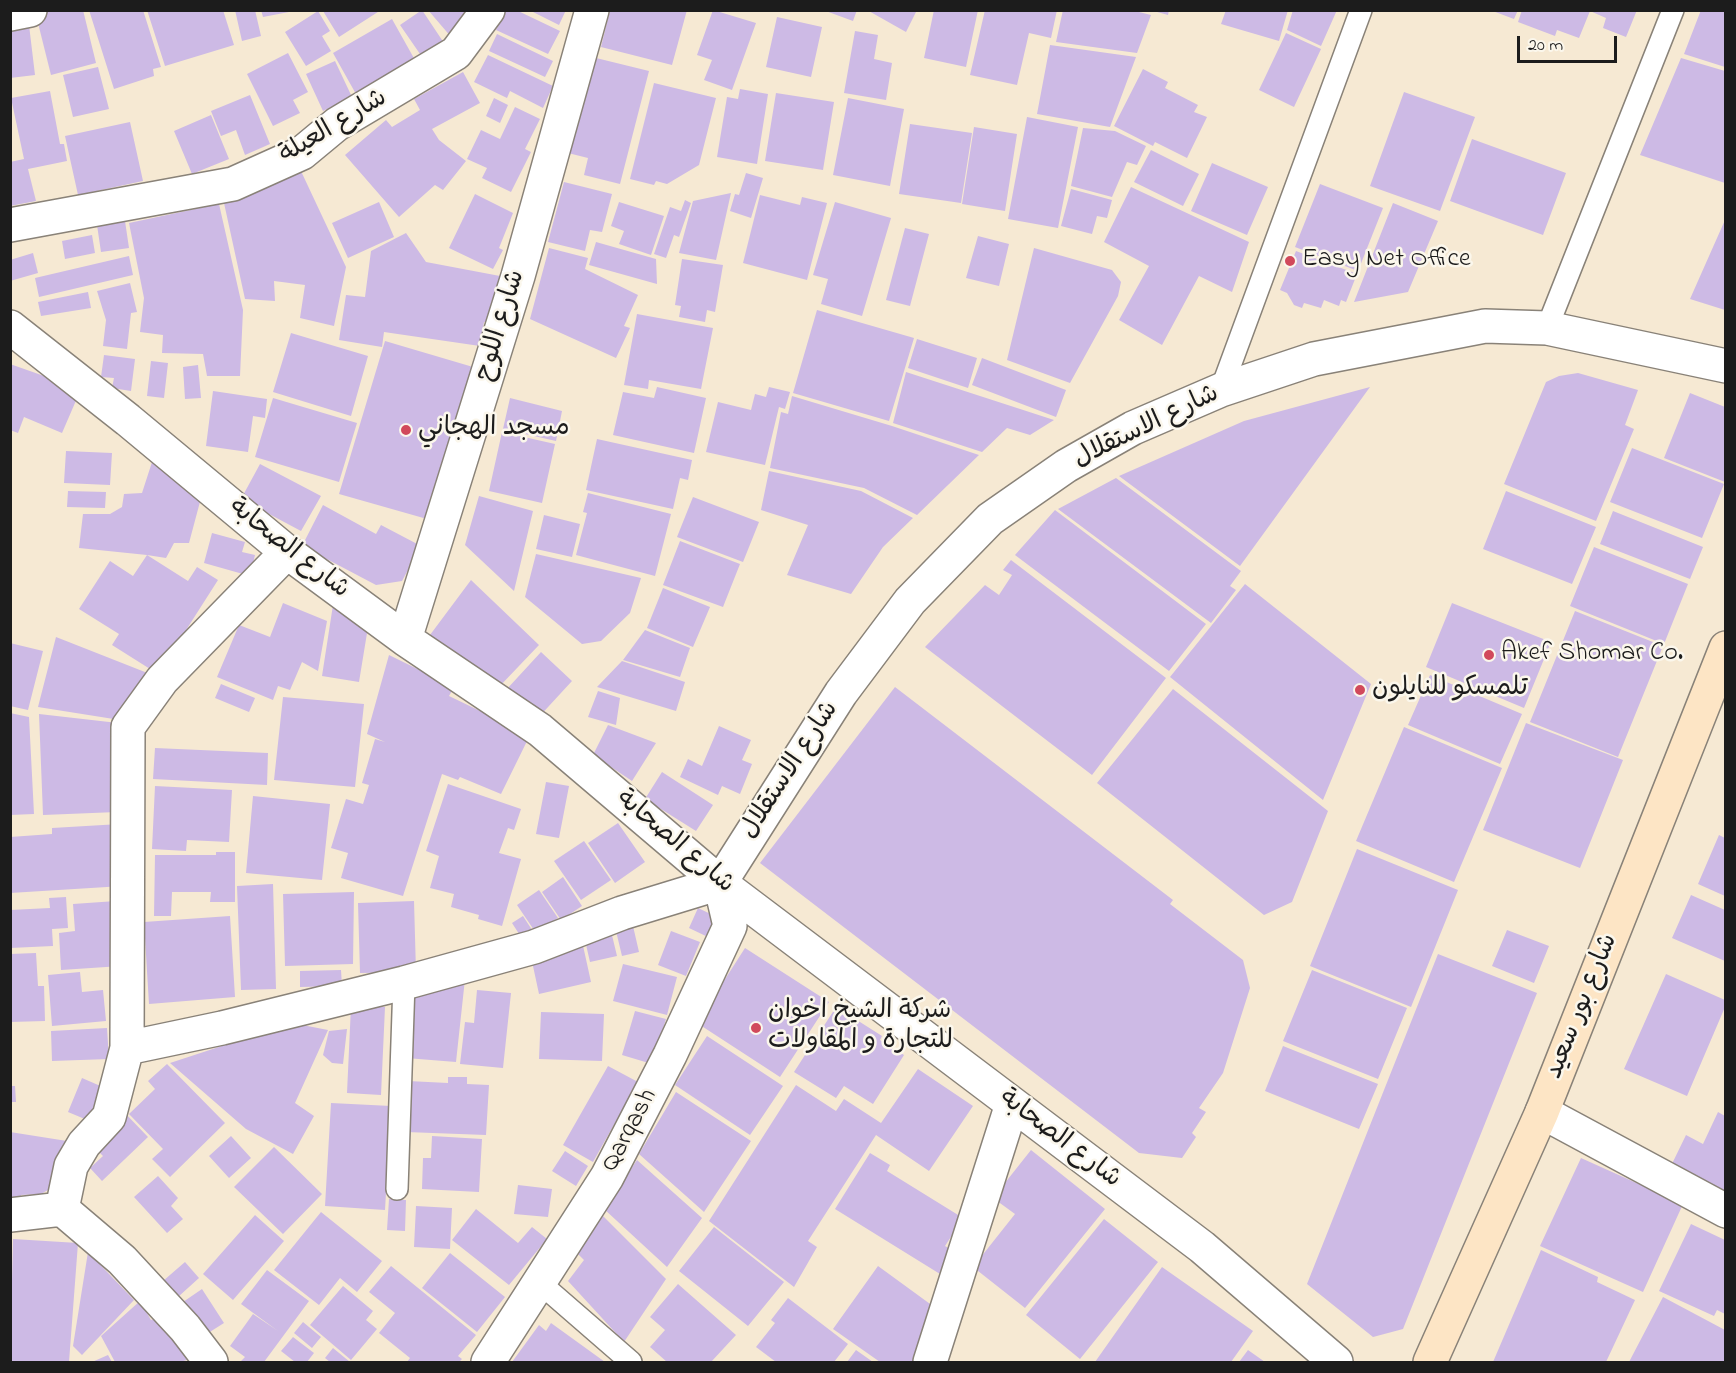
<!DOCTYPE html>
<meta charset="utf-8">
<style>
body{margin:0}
#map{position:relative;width:1736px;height:1373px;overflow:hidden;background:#f6e9d3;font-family:"Indie Flower",sans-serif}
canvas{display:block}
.frame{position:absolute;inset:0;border:12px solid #1c1c1c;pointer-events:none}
.scale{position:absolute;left:1517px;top:36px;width:100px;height:27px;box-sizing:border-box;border:3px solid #1c1c1c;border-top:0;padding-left:8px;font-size:18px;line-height:21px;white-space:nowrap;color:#1c1c1c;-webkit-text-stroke:4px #fbf7ec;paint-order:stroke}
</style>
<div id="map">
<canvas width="1736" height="1373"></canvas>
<div class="frame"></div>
<div class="scale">20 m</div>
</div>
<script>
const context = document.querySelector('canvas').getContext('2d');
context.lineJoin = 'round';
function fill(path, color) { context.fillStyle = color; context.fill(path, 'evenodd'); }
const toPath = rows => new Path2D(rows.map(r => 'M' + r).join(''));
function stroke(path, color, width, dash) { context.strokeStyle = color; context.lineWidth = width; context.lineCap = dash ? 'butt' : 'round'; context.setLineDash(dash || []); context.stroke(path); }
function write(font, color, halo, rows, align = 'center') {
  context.font = font + ' "Indie Flower","Playpen Sans Arabic",sans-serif'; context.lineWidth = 5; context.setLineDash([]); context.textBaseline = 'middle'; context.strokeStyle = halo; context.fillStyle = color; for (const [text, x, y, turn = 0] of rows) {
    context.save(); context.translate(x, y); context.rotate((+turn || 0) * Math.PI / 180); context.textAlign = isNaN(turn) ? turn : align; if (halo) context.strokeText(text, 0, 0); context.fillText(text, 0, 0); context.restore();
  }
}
const building = toPath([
 [83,10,96,63,51,75,35,11],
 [89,10,143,10,161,67,153,69,154,76,114,89],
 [147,10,223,10,234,45,165,66],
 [235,10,255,10,261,36,242,41],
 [261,10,289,10,289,12,263,17],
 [381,10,339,37,323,11,325,10],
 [422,10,450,52,429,67,400,25],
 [428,10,483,10,452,38],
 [505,10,516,10,560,31,548,54,496,30],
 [529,10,566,10,559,25],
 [610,10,687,10,672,65,601,47],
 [713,10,756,23,732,90,704,80,712,60,697,55],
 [823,10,857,10,853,21],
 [867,10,917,10,906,32],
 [934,10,978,10,966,67,924,58],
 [985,10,1057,10,1051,38,1029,33,1017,85,970,75],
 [1063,10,1131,10,1151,15,1137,53,1056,42],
 [1150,10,1169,10,1168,15],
 [1226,10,1288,10,1279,41,1221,24],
 [1293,10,1337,10,1321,46,1287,30],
 [1490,10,1518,10,1514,19],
 [1522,10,1637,10,1626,37,1603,28,1606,18,1590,11,1579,38,1557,30,1555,36,1518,22],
 [1701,10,1725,10,1725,67,1684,54],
 [318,11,330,31,322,36,331,51,306,66,285,32],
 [777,17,822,27,811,77,766,67],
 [392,19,420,69,361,103,333,53],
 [29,25,35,75,10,78,10,27],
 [855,31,878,35,874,59,892,63,886,100,844,93],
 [1286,33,1321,49,1294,107,1259,90],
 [497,34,553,61,545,77,489,51],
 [1050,45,1136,57,1110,127,1037,114],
 [288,53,308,92,293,100,300,113,273,126,247,74],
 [488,55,553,86,543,108,510,91,507,98,474,82],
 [592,57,649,71,620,184,584,175,588,158,568,153],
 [1681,58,1725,71,1725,183,1640,155],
 [335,61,352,97,323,111,306,74],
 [98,67,109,109,73,117,63,75],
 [1143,69,1168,82,1165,88,1198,105,1194,112,1207,117,1187,158,1155,142,1153,146,1114,126],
 [463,72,480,103,432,129,439,140,466,161,443,190,435,185,399,217,345,155,386,120,392,127,420,110,414,99],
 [654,83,716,98,699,165,667,184,656,181,654,185,630,179],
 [740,89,768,94,757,164,717,157,727,97,738,99],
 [50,91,60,144,64,144,67,161,28,169,36,201,10,206,10,162,24,159,11,98],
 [1404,92,1475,117,1440,211,1370,186],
 [776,93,834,102,823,170,765,161],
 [250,95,270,144,245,155,236,130,221,136,211,111],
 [494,98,508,105,500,123,486,116],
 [848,98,904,109,890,186,833,175],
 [515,107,540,119,525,149,531,152,511,192,482,178,487,168,467,159,481,130,500,139],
 [211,115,229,159,192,174,174,131],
 [1027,117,1078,127,1058,228,1008,219],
 [130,122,143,181,78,195,65,136],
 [910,124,972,133,961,203,899,194],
 [974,127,1017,134,1005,211,962,204],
 [1083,128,1115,131,1146,146,1137,165,1127,162,1112,197,1071,186],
 [1472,139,1566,173,1543,235,1450,201],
 [1151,150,1199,174,1183,206,1134,182],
 [1212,163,1268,187,1247,235,1191,211],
 [300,169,346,267,334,326,300,318,305,285,274,281,275,301,245,299,224,203],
 [746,173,763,178,751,218,730,211,735,194,739,195],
 [564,182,612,194,602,232,590,230,585,251,548,242],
 [1320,184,1383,208,1358,271,1295,247],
 [1131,187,1249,242,1232,292,1199,276,1162,345,1119,320,1149,266,1104,242],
 [1071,189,1112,200,1107,218,1097,216,1092,234,1061,226],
 [731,193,716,260,679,253,693,201],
 [475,194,513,213,499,248,503,250,493,269,449,248],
 [760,195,800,205,802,197,827,203,807,280,743,263],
 [685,200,691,203,679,237,674,235,666,258,654,254,670,207,681,211],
 [379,202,394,237,348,258,332,223],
 [619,202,664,216,651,255,619,244,624,231,611,226],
 [835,202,891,218,862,316,821,304,828,279,813,275],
 [1393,203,1438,221,1408,292,1354,302],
 [219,204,243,310,240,376,207,376,203,354,162,353,163,335,140,332,144,298,129,223],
 [1725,220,1725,310,1690,299],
 [125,221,129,248,101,252,97,225],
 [905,228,929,234,910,306,886,300],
 [406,233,426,262,500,276,493,323,484,322,480,346,384,332,382,347,339,340,346,295,365,297,371,251],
 [92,235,95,253,65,259,62,241],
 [978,236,1009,244,999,286,966,278],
 [596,242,656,259,657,284,589,265],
 [549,248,588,258,585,269,638,295,624,326,630,328,616,358,530,319],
 [1034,248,1112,270,1121,282,1118,296,1070,383,1007,360],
 [1296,251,1357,274,1346,302,1341,300,1339,306,1324,300,1321,308,1304,303,1302,308,1294,305,1287,293,1280,290],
 [33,253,38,273,10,281,10,260],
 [129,256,133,275,39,297,35,278],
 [682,259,723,265,715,312,707,310,705,322,679,317,681,306,675,305],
 [130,283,137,312,131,313,127,349,103,346,106,320,97,291],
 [88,292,91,308,41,316,38,302],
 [817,310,914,338,889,421,793,393],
 [637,314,713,328,701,389,649,380,648,389,624,385],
 [291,333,368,356,351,416,273,392],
 [917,339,977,358,968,388,908,368],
 [385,341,473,367,427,519,339,494],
 [104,355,135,359,131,391,112,388,114,378,101,377],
 [982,358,1066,390,1056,417,972,385],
 [151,361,168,363,164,398,147,396],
 [10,364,81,389,62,433,24,417,18,433,10,430],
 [198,365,201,398,185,399,183,367],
 [906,372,1054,420,1030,435,1007,428,982,452,893,423],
 [1578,373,1638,390,1625,425,1634,429,1596,521,1504,484,1546,382,1559,376],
 [657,387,706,398,694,453,613,435,623,392,654,398],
 [769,387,790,392,785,409,779,407,765,465,706,452,718,402,751,410,755,394,766,397],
 [1370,387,1240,566,1119,476,1244,421],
 [213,391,267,399,265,418,253,416,248,452,206,446],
 [1690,393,1725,407,1725,482,1664,458],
 [792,396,892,426,979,455,917,515,864,488,770,468,781,412,788,414],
 [273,398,357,423,339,482,255,457],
 [510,398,562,411,556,441,503,429],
 [502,432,555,444,542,503,489,491],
 [597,439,692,460,688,480,680,478,673,509,586,490],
 [1632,448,1724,484,1702,538,1610,502],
 [66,451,112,453,110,485,64,483],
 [153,459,201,498,189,543,174,543,166,558,147,555,188,581,197,567,218,580,158,674,112,645,119,634,79,609,110,561,133,576,147,555,79,548,83,514,110,514,122,507,124,494,142,493],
 [260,464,321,496,301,531,241,499],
 [769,471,861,491,913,518,883,547,851,594,787,575,808,525,761,510],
 [1116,478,1241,571,1230,586,1236,590,1211,623,1058,509],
 [68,491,106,492,105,508,67,507],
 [1506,491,1596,527,1572,584,1483,549],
 [588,493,671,514,655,576,576,555,587,513,583,512],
 [479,496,533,511,514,591,465,545],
 [693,497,759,522,743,562,677,537],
 [323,505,376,534,381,525,421,546,402,581,376,585,302,546],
 [1055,510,1206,624,1169,671,1015,555],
 [1613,511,1703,547,1690,579,1600,544],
 [544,515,580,524,572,557,536,549],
 [212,533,245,542,242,552,255,555,250,576,204,563],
 [680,541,740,564,723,607,663,585],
 [1594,547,1688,584,1664,644,1570,606],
 [536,554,641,578,630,613,601,641,582,644,525,597],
 [1011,560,1166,678,1092,775,925,647,985,585,999,595,1012,575,1003,570],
 [471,580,539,645,498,688,430,635],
 [1245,584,1371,684,1323,800,1170,677],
 [663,588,710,607,693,647,647,628],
 [283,603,327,621,318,671,302,662,290,690,278,686,273,700,217,677,239,625,270,637],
 [1452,603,1551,642,1524,708,1426,667],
 [333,605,368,627,359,682,322,676],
 [1575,611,1663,646,1618,757,1530,722],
 [645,630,690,648,680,677,623,660],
 [56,637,150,674,120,720,38,707],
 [10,643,43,651,28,710,10,706],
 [541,652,572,681,537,719,506,690],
 [389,655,454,687,449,696,530,735,501,794,460,777,458,780,442,774,403,896,341,878,348,853,331,848,346,799,363,804,369,785,362,783,375,739,385,742,367,734],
 [622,661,685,682,676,711,597,687],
 [1430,675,1522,714,1500,764,1408,725],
 [221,684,255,698,249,712,215,698],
 [895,687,1173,900,1170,904,1243,960,1250,988,1223,1073,1199,1108,1206,1112,1192,1133,1196,1137,1182,1158,1139,1153,760,863],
 [1173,689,1328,811,1292,902,1264,915,1097,783],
 [598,691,620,698,616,725,588,717],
 [283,697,364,704,355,787,274,780],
 [10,713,29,717,34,814,10,815],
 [39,714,118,723,117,812,43,815],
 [1526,723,1623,760,1580,868,1483,830],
 [608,725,656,743,632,781,593,755],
 [719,726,751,740,742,760,752,764,740,794,722,786,718,795,680,777,688,759,702,766],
 [1404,727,1502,768,1454,882,1356,841],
 [155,748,268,753,267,785,153,779],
 [662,772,713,805,696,831,645,799],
 [546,782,569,786,559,838,536,834],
 [448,784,521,809,514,830,508,828,499,853,521,859,502,926,478,919,479,915,451,907,454,894,430,888,439,856,426,851],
 [155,786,232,790,229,842,187,840,186,851,152,849],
 [253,796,330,804,322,880,246,873],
 [618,823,645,862,615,883,588,843],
 [120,824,123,886,10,893,10,837,52,834,52,828],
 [1719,835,1725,838,1725,896,1698,884],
 [584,841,611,880,581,900,554,861],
 [1357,849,1458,890,1411,1007,1310,966],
 [216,852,235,852,235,902,210,902,211,892,172,892,171,916,154,916,155,855,216,855],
 [563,877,582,906,561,920,542,892],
 [273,884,276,989,241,990,237,886],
 [539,890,558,918,536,933,517,905],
 [354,892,353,964,285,966,283,894],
 [1691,895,1725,910,1725,961,1672,938],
 [66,897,68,928,52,929,53,946,10,948,10,910,50,908,49,898],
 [116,901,121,966,61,970,59,933,75,931,73,904],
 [414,901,416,972,360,973,358,903],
 [698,908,719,918,710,938,689,928],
 [230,916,235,997,149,1004,144,922],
 [523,916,534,933,523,940,512,923],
 [633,926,639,952,622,956,616,931],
 [1507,930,1549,946,1534,983,1492,966],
 [611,931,617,956,590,962,584,936],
 [671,931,700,942,686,976,658,965],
 [582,941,591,982,539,994,530,952],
 [745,948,829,1002,780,1077,697,1023],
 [36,953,38,986,44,986,45,1021,10,1022,10,954],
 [1438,954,1537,993,1403,1329,1373,1337,1307,1284],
 [623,964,677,977,667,1015,613,1001],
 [341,970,342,986,300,987,300,971],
 [1312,970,1407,1008,1378,1079,1283,1041],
 [80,972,82,992,103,990,106,1021,52,1026,48,975],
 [1666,974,1725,1000,1725,1007,1687,1096,1624,1069],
 [465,979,456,1062,406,1058,414,992],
 [477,990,511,993,503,1068,460,1064,465,1022,474,1023],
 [838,1004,851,1012,849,1015,882,1036,880,1040,904,1055,873,1104,844,1086,836,1098,794,1072],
 [351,1006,385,1007,381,1095,347,1093],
 [635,1011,666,1019,652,1064,622,1055],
 [541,1012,604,1014,602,1061,539,1059],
 [292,1023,328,1030,295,1103,314,1116,293,1154,246,1129,170,1063],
 [107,1028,109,1059,52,1061,51,1031],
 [347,1029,343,1064,332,1063,323,1055,329,1031],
 [707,1036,783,1086,750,1135,675,1085],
 [1283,1046,1378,1084,1359,1129,1265,1091],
 [167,1064,225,1123,170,1177,152,1159,163,1149,129,1114,155,1089,148,1081],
 [608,1066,638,1082,593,1162,563,1145],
 [918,1069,973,1106,929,1171,876,1135,808,1241,817,1247,794,1287,709,1221,796,1085,836,1111,844,1099,881,1123],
 [448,1077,467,1077,467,1084,489,1085,486,1135,406,1132,408,1081,448,1083],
 [82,1078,105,1088,92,1122,68,1112],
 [10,1086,15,1086,16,1102,10,1102],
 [676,1092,751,1141,704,1212,639,1154],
 [331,1103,391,1106,385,1210,325,1206],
 [122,1110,148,1137,102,1181,90,1168,103,1156,89,1142],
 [1718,1112,1725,1116,1725,1198,1669,1170,1686,1135,1703,1144],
 [10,1132,67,1141,53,1187,41,1194,21,1195,21,1201,10,1202],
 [231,1136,251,1158,229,1178,209,1156],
 [432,1136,482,1139,479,1192,422,1189,423,1158,431,1158],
 [274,1147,322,1194,283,1234,234,1187],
 [1031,1150,1105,1209,1025,1308,973,1267,1015,1214,993,1198],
 [565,1151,588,1166,576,1186,552,1171],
 [870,1153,890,1165,887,1171,963,1218,945,1246,955,1252,940,1274,835,1209],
 [1581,1158,1683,1204,1643,1292,1540,1246],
 [637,1160,702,1218,667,1267,604,1209],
 [158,1176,178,1198,171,1206,183,1219,167,1233,134,1197],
 [518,1185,552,1189,548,1217,514,1214],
 [389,1199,406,1200,405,1231,387,1230],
 [416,1206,452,1208,450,1249,414,1247],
 [476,1209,518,1243,532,1227,547,1239,509,1285,452,1240],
 [321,1212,382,1261,357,1292,340,1278,319,1305,274,1270],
 [255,1215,284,1241,233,1300,203,1274],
 [603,1216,666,1279,624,1342,568,1281,584,1260,578,1254],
 [1104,1219,1158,1262,1080,1359,1026,1315],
 [1691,1224,1725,1240,1725,1314,1717,1310,1714,1316,1659,1291],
 [714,1227,784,1282,748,1326,679,1271],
 [13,1239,78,1243,69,1362,10,1362],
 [1541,1250,1598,1277,1597,1282,1635,1300,1606,1362,1493,1362],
 [88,1252,134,1300,82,1355,73,1346],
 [450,1253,505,1297,477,1332,422,1288],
 [185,1262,199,1278,178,1297,163,1281],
 [391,1266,476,1335,458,1356,462,1359,459,1362,407,1362,410,1358,379,1333,395,1313,369,1292],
 [878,1266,937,1309,922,1362,880,1362,833,1329],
 [1162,1267,1253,1331,1231,1362,1095,1362],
 [267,1270,309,1301,264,1362,240,1362,245,1357,230,1346,253,1314,278,1331,241,1304],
 [678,1284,736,1335,711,1362,667,1362,650,1347,665,1330,650,1317],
 [343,1286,373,1311,366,1320,377,1329,351,1360,310,1325],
 [202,1289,224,1323,205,1335,183,1302],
 [1663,1297,1725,1330,1725,1362,1629,1362],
 [788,1298,848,1344,834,1362,776,1362,756,1347,775,1323,771,1320],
 [140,1301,151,1320,156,1318,170,1338,173,1337,187,1360,180,1362,115,1362,101,1336],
 [303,1322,321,1337,312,1348,294,1333],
 [551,1323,605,1362,512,1362,539,1325,546,1331],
 [293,1337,314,1353,307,1362,295,1362,281,1351],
 [333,1348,350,1362,330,1362,325,1358],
 [856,1350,873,1362,847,1362],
 [1248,1350,1265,1362,1239,1362],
 [108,1355,112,1362,92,1362]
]);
const lane = toPath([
 [1547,328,1673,10],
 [1221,390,1361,10],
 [397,1189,404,983],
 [540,1283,631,1362]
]);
const street = toPath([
 [10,14,30,10],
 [10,225,233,184,302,153,337,124,456,53,488,10],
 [10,327,128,420,287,552,405,639,540,730,720,883,1202,1247,1336,1362],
 [405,639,518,276,592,10],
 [720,883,841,693,910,601,990,519,1066,466,1133,428,1221,390,1314,359,1485,326,1547,328,1726,366],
 [127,1048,128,727,162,680,287,552],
 [1542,1112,1726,1211],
 [62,1209,122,1260,185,1328,211,1362],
 [10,1215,62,1209,71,1166,84,1144,109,1117,127,1048,222,1028,404,983,534,947,622,913,720,883],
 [488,1362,607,1177,670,1055,730,926,720,883],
 [930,1362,1012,1104]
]);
const secondary = toPath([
 [1430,1362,1542,1112,1726,648]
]);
const markers = [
 [1290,261,6,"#d1495b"],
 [406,430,6,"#d1495b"],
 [1489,655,6,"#d1495b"],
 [1360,690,6,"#d1495b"],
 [756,1028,6,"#d1495b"]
];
const streetNames = [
 ["شارع العيلة",334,128,-31],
 ["شارع اللوح",502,326,-73],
 ["شارع الاستقلال",1147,428,-26],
 ["شارع الصحابة",288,550,38],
 ["شارع الاستقلال",791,771,-57],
 ["شارع الصحابة",674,843,40],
 ["شارع بور سعيد",1583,1007,-68],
 ["Qarqash",631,1131,-62],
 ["شارع الصحابة",1059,1140,37]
];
const poiNames = [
 ["Easy Net Office",1302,261],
 ["مسجد الهجاني",418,430],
 ["Akef Shomar Co.",1501,655],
 ["تلمسكو للنايلون",1372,690],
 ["شركة الشيخ اخوان",768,1013],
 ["للتجارة و المقاولات",768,1043]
];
fill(building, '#cdbae5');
stroke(lane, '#898278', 24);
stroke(street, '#898278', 36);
stroke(secondary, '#898278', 36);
stroke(lane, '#fff', 21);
stroke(street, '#fff', 33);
stroke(secondary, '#fde5c5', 33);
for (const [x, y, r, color] of markers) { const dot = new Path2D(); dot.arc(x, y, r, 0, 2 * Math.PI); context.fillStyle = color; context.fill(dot); stroke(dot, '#fbf7ec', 2); }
write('26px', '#1c1c1c', '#fbf7ec', streetNames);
write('26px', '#1c1c1c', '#fbf7ec', poiNames, 'left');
</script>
